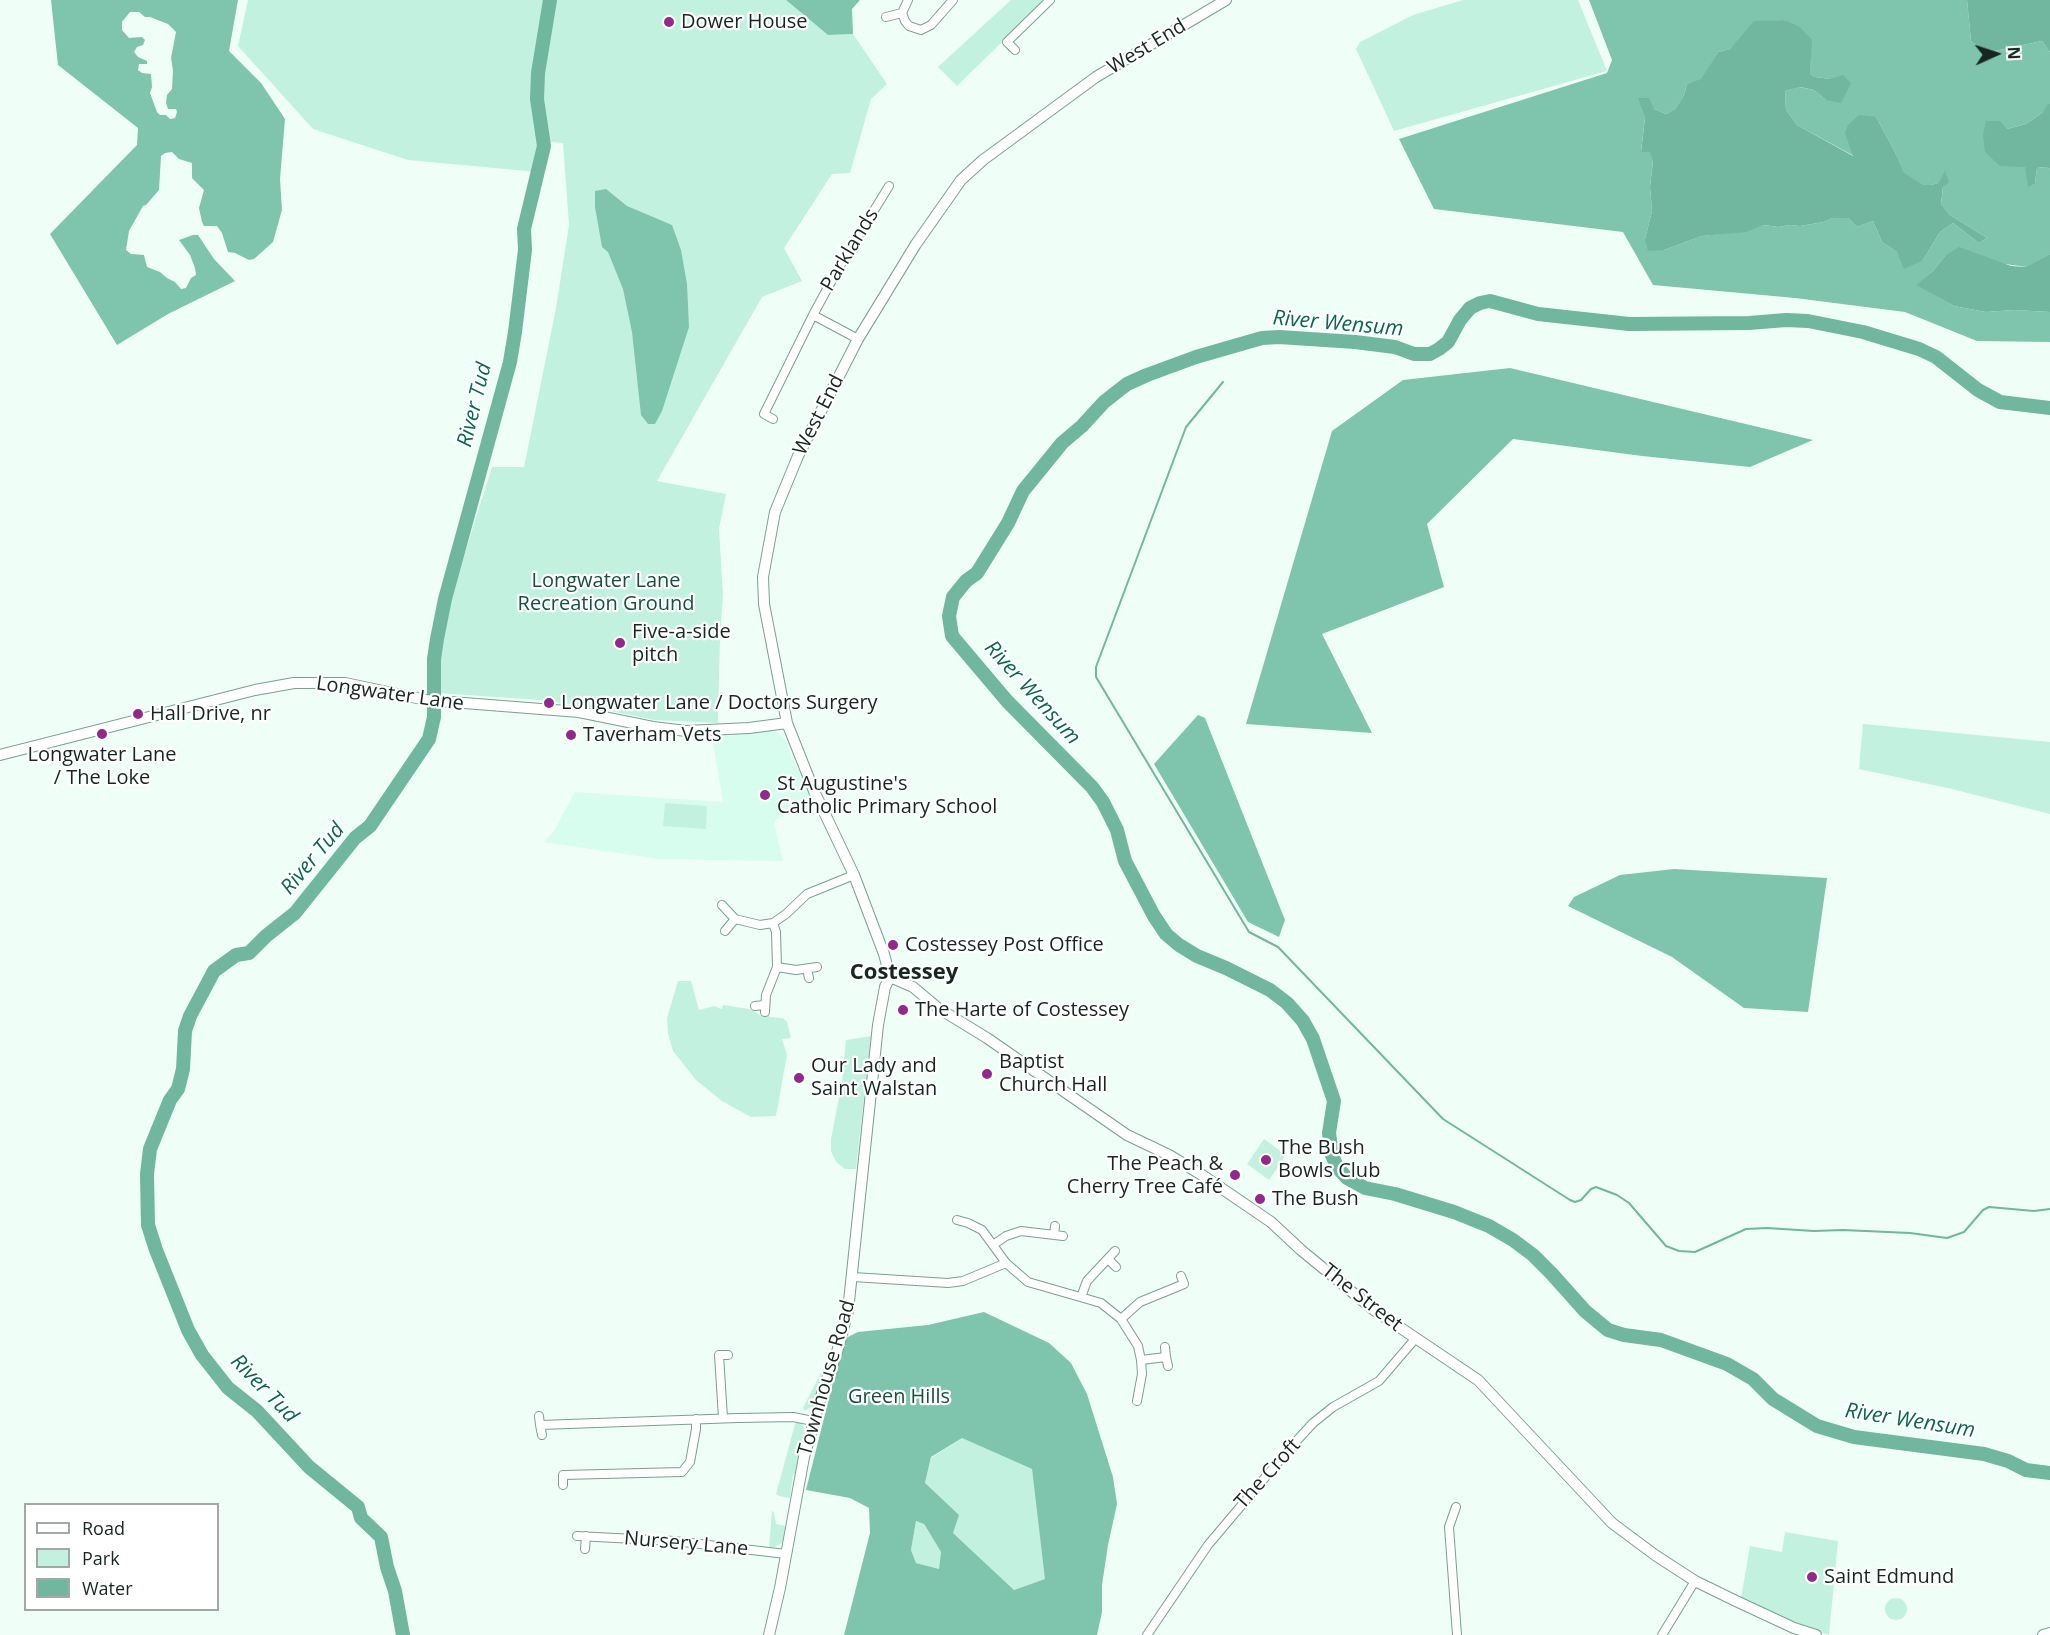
<!DOCTYPE html>
<meta charset="utf-8">
<style>
body{margin:0}
#map{position:relative;width:2050px;height:1635px;overflow:hidden;background:#effff8;font-family:"Open Sans",sans-serif}
canvas{display:block}
.legend{position:absolute;left:24px;top:1503px;width:195px;height:108px;box-sizing:border-box;background:#fff;border:2px solid #a2a8a6;margin:0;padding:8px 10px;list-style:none;font-size:18px;color:#172620}
.legend li{display:flex;align-items:center;gap:12px;height:30px}
.legend b{width:30px;border:2px solid #a2a8a6}
.north{position:absolute;left:1966px;top:24px;width:60px;height:60px;-webkit-text-stroke:4px #fff;paint-order:stroke;rotate:87deg;font-size:16px;font-weight:700;line-height:24px;text-align:center;color:#172620}
.north::after{content:'';display:block;margin:auto;width:21px;height:27px;background:#172620;clip-path:polygon(50% 0,100% 100%,50% 72%,0 100%)}
</style>
<div id="map">
<canvas width="2050" height="1635"></canvas>
<ul class="legend">
<li><b style="height:8px;background:#fff"></b>Road</li>
<li><b style="height:16px;background:#c3f1df"></b>Park</li>
<li><b style="height:16px;background:#71b69e"></b>Water</li>
</ul>
<div class="north">N</div>
</div>
<script>
const context = document.querySelector('canvas').getContext('2d');
context.lineJoin = 'round';
function fill(path, color) { context.fillStyle = color; context.fill(path, 'evenodd'); }
const toPath = rows => new Path2D(rows.map(r => 'M' + r).join(''));
function stroke(path, color, width, dash) { context.strokeStyle = color; context.lineWidth = width; context.lineCap = dash ? 'butt' : 'round'; context.setLineDash(dash || []); context.stroke(path); }
function write(font, color, halo, rows, align = 'center') {
  context.font = font + ' "Open Sans",sans-serif'; context.lineWidth = 4.5; context.setLineDash([]); context.textBaseline = 'middle'; context.strokeStyle = halo; context.fillStyle = color; for (const [text, x, y, turn = 0] of rows) {
    context.save(); context.translate(x, y); context.rotate((+turn || 0) * Math.PI / 180); context.textAlign = isNaN(turn) ? turn : align; if (halo) context.strokeText(text, 0, 0); context.fillText(text, 0, 0); context.restore();
  }
}
const built = toPath([
 [765,730,777,732,784,738,791,754,791,759,793,759,813,803,776,820,774,823,783,861,658,859,544,842,554,831,575,792,723,802,712,738]
]);
const green = toPath([
 [248,0,786,0,828,35,853,34,887,84,871,99,850,173,832,174,784,248,802,281,762,297,657,481,726,494,719,529,723,594,720,638,718,723,654,720,606,710,541,700,437,693,436,663,443,622,492,467,524,467,556,308,569,225,563,143,540,141,537,172,408,160,313,129,238,46],
 [1011,0,1045,0,957,86,938,67],
 [1463,0,1578,0,1607,71,1394,131,1356,49,1360,42,1413,15],
 [1863,724,2050,742,2050,814,1952,789,1859,769],
 [665,803,707,806,706,829,663,826],
 [678,981,691,981,699,1010,714,1006,722,1009,723,1005,750,1009,760,1015,769,1015,769,1017,783,1018,787,1022,791,1038,782,1039,787,1055,776,1116,751,1117,722,1101,696,1080,673,1051,668,1034,667,1018],
 [871,1036,856,1169,845,1169,836,1162,831,1151,831,1139,842,1082,846,1040],
 [1264,1139,1286,1155,1269,1180,1247,1164],
 [831,1359,821,1381,812,1407,804,1411,803,1408,827,1361],
 [797,1422,802,1423,806,1434,798,1471,793,1475,790,1498,779,1496,776,1494,795,1424],
 [962,1438,1032,1469,1046,1579,1014,1590,953,1533,925,1483,931,1458],
 [772,1511,774,1512,776,1524,785,1526,784,1539,781,1544,772,1548,769,1547],
 [916,1521,923,1523,941,1552,939,1569,916,1563,911,1550],
 [1785,1532,1838,1541,1829,1635,1799,1625,1741,1598,1750,1546,1782,1552],
 '1885 1609a11 11 0 1 1 22 0a11 11 0 1 1-22 0Z'
]);
const forest = toPath([
 [51,0,238,0,229,51,261,83,285,119,280,179,282,210,273,242,254,259,249,260,235,253,228,252,222,233,217,226,204,226,202,222,199,208,204,190,192,178,192,163,179,159,172,152,165,153,161,156,159,190,146,205,143,206,129,231,126,250,131,254,144,255,147,267,160,272,167,278,175,282,181,289,186,288,191,278,196,275,195,268,190,255,179,240,193,235,198,235,214,259,235,281,168,314,117,345,50,234,137,145,138,128,58,65],
 [130,12,139,12,145,17,150,17,168,24,176,32,171,58,173,70,172,89,167,95,166,103,168,109,176,109,177,112,175,118,170,119,166,115,160,115,157,112,150,93,152,87,151,74,142,73,138,70,139,64,147,64,147,61,138,57,134,52,137,47,143,45,145,40,142,37,129,38,122,30,122,22],
 [786,0,860,0,852,9,853,34,828,35],
 [1589,0,1967,0,1971,41,1985,53,2042,41,2050,52,2050,104,2042,113,2026,124,2007,129,2025,167,2035,183,2037,168,2045,167,2050,169,2050,254,2027,267,1945,256,1932,272,1917,285,1954,306,1986,312,2014,310,2050,312,2050,342,1977,341,1905,312,1795,298,1653,285,1623,232,1434,209,1399,139,1607,73,1612,60],
 [1784,20,1811,40,1810,74,1815,77,1830,79,1826,100,1814,90,1799,87,1785,91,1786,110,1797,125,1854,156,1876,117,1895,152,1902,172,1924,185,1931,185,1938,183,1945,172,1941,204,1950,215,1987,238,1979,243,1953,223,1940,232,1923,260,1897,252,1882,242,1873,221,1857,227,1848,218,1833,218,1824,222,1800,226,1790,225,1778,227,1764,225,1746,231,1702,236,1664,250,1645,239,1652,211,1650,187,1653,160,1649,152,1641,151,1645,118,1639,98,1654,109,1666,114,1675,109,1684,95,1687,84,1701,80,1718,52,1730,49,1740,39,1771,21],
 [606,189,627,206,672,225,681,250,687,284,689,327,662,411,655,424,648,424,641,415,632,332,623,289,608,252,602,247,595,207,595,191],
 [1510,368,1813,440,1750,467,1642,456,1513,439,1427,524,1444,587,1322,634,1372,733,1246,724,1332,431,1403,380],
 [1198,715,1205,718,1285,920,1279,937,1248,922,1154,764],
 [1674,869,1827,878,1808,1012,1744,1008,1672,957,1568,906,1574,897,1620,875],
 [984,1312,1049,1343,1071,1363,1087,1394,1113,1477,1117,1504,1108,1545,1102,1585,1102,1612,1097,1635,844,1635,870,1533,869,1508,850,1498,806,1490,839,1358,846,1338,858,1332,928,1325],
 [962,1438,1032,1469,1045,1579,1014,1590,953,1533,959,1515,925,1483,931,1457],
 [916,1521,924,1524,941,1552,939,1569,916,1563,911,1550]
]);
const water = toPath([
 [1967,0,2050,0,2050,52,2042,41,1985,53,1971,41],
 [1784,20,1800,27,1812,40,1810,74,1815,77,1830,79,1843,75,1851,83,1841,103,1826,100,1814,90,1800,87,1785,91,1786,110,1797,125,1853,156,1845,133,1848,125,1859,115,1876,117,1895,152,1903,172,1924,185,1931,185,1938,183,1945,171,1949,182,1943,187,1941,204,1950,215,1987,238,1979,243,1953,223,1940,232,1923,260,1904,269,1897,252,1882,242,1873,221,1857,227,1848,218,1833,218,1824,222,1800,226,1790,225,1778,227,1764,225,1746,232,1702,236,1664,250,1648,251,1645,239,1652,211,1650,187,1653,161,1649,152,1641,152,1645,118,1638,98,1649,98,1654,109,1666,114,1675,109,1684,95,1687,84,1701,79,1718,52,1730,49,1754,21],
 [2048,104,2050,104,2050,169,2045,167,2037,168,2035,183,2028,187,2025,167,2000,166,1985,152,1983,135,1986,121,2000,121,2007,129,2026,124,2042,113],
 [1959,247,2011,266,2026,267,2050,254,2050,312,2014,310,1986,312,1954,306,1916,285,1932,272,1945,256]
]);
const stream = toPath([
 [1223,382,1186,427,1096,667,1096,677,1249,932,1278,947,1443,1119,1570,1200,1575,1202,1581,1200,1591,1189,1596,1187,1617,1195,1629,1203,1666,1246,1679,1251,1695,1252,1746,1229,1767,1228,1814,1231,1843,1230,1910,1233,1947,1238,1964,1232,1983,1210,1989,1207,2034,1211,2050,1209]
]);
const river = toPath([
 [2050,408,2000,402,1978,390,1936,357,1919,349,1863,332,1808,321,1786,320,1749,323,1629,324,1538,314,1490,301,1480,303,1470,308,1460,320,1448,342,1439,349,1430,354,1414,354,1395,347,1355,342,1279,337,1262,338,1196,357,1147,375,1127,384,1104,402,1082,426,1062,443,1023,491,1008,523,977,573,966,581,953,597,949,616,952,636,1007,701,1092,787,1103,802,1117,830,1125,861,1154,916,1166,934,1179,945,1197,956,1226,968,1270,990,1287,1003,1303,1021,1313,1039,1334,1101,1329,1133,1332,1155,1337,1167,1347,1178,1365,1188,1395,1194,1454,1212,1489,1226,1513,1240,1533,1255,1552,1274,1585,1311,1608,1330,1624,1335,1661,1340,1727,1364,1753,1379,1773,1399,1817,1426,1854,1437,1984,1454,2008,1461,2026,1470,2050,1473],
 [403,1635,395,1591,387,1567,381,1537,361,1518,358,1507,309,1467,257,1411,228,1388,202,1355,188,1330,156,1250,148,1225,147,1174,150,1149,170,1100,178,1089,183,1069,185,1031,190,1016,214,971,236,955,249,953,266,936,295,913,355,838,370,826,429,739,434,717,434,659,437,639,445,599,510,362,515,332,525,250,524,229,544,146,537,99,538,73,550,0]
]);
const minor = toPath([
 [908,0,902,13,905,21,909,26,921,30,931,25,953,0],
 [886,17,902,13],
 [1015,50,1007,42,1050,0],
 [813,315,858,339],
 [773,419,764,414,813,315,838,269,889,186],
 [722,905,735,919,760,925,773,923,786,914,807,894,854,875],
 [725,931,735,919],
 [777,967,796,970,817,967],
 [807,969,809,978],
 [755,1006,764,1005],
 [765,1012,766,995,777,967,776,932,773,923],
 [957,1220,968,1223,982,1230,1006,1263,1028,1282,1101,1303,1121,1319,1138,1346,1141,1360,1142,1374,1137,1401],
 [1054,1235,1055,1226],
 [993,1245,1006,1236,1021,1231,1063,1236],
 [1108,1259,1116,1267],
 [853,1277,948,1283,963,1281,1006,1263],
 [1081,1297,1087,1281,1115,1251],
 [1121,1319,1140,1302,1184,1284,1181,1276],
 [1166,1357,1168,1366],
 [1141,1360,1166,1357,1165,1347],
 [539,1416,540,1425],
 [723,1418,719,1355,728,1355],
 [542,1435,540,1425,738,1418,793,1417,813,1421],
 [563,1485,563,1475,682,1472,690,1462,696,1429,696,1419],
 [1456,1507,1449,1527,1457,1635],
 [577,1536,674,1541,786,1554],
 [585,1549,586,1536],
 [1147,1635,1208,1545,1290,1448,1313,1423,1333,1407,1379,1381,1415,1339],
 [1662,1635,1695,1581]
]);
const tertiary = toPath([
 [0,755,255,690,294,683,345,683,426,700,579,712,653,727,686,731,749,728,787,723],
 [890,977,884,954,854,875,814,791,787,723,764,604,763,577,775,512,798,456,858,339,916,244,961,180,983,160,1096,77,1226,0],
 [890,977,913,987,938,1008,987,1038,1127,1135,1169,1155,1202,1175,1271,1222,1301,1250,1374,1310,1478,1380,1612,1523,1655,1555,1695,1581,1736,1601,1794,1628,1816,1635],
 [769,1635,780,1588,804,1457,823,1390,837,1352,848,1311,878,1025,885,987,890,977],
 [2043,1635,2050,1633]
]);
const markers = [
 [669,22,6,"#92288b"],
 [620,643,6,"#92288b"],
 [549,703,6,"#92288b"],
 [138,714,6,"#92288b"],
 [102,734,6,"#92288b"],
 [571,735,6,"#92288b"],
 [765,795,6,"#92288b"],
 [893,945,6,"#92288b"],
 [903,1010,6,"#92288b"],
 [987,1074,6,"#92288b"],
 [799,1078,6,"#92288b"],
 [1266,1160,6,"#92288b"],
 [1235,1175,6,"#92288b"],
 [1260,1199,6,"#92288b"],
 [1812,1577,6,"#92288b"]
];
const poiNames = [
 ["Dower House",681,22],
 ["Five-a-side",632,632],
 ["pitch",632,655],
 ["Longwater Lane / Doctors Surgery",561,703],
 ["Hall Drive, nr",150,714],
 ["Taverham Vets",583,735],
 ["Longwater Lane",102,755,"center"],
 ["/ The Loke",102,778,"center"],
 ["St Augustine's",777,784],
 ["Catholic Primary School",777,807],
 ["Costessey Post Office",905,945],
 ["The Harte of Costessey",915,1010],
 ["Baptist",999,1062],
 ["Church Hall",999,1085],
 ["Our Lady and",811,1066],
 ["Saint Walstan",811,1089],
 ["The Bush",1278,1148],
 ["Bowls Club",1278,1171],
 ["The Peach &",1223,1164,"right"],
 ["Cherry Tree Café",1223,1187,"right"],
 ["The Bush",1272,1199],
 ["Saint Edmund",1824,1577]
];
const streetNames = [
 ["West End",1147,47,-31],
 ["Parklands",850,250,-59],
 ["West End",819,415,-63],
 ["Longwater Lane",390,694,8],
 ["The Street",1362,1298,38],
 ["Townhouse Road",827,1378,-74],
 ["The Croft",1268,1474,-48],
 ["Nursery Lane",686,1544,5]
];
const parkNames = [
 ["Longwater Lane",606,581],
 ["Recreation Ground",606,604],
 ["Green Hills",899,1397]
];
const waterNames = [
 ["River Wensum",1338,324,5],
 ["River Tud",475,405,-76],
 ["River Wensum",1032,693,48],
 ["River Tud",313,859,-50],
 ["River Tud",264,1389,46],
 ["River Wensum",1910,1421,9]
];
const quarterNames = [
 ["Costessey",904,973]
];
fill(built, '#d7fdee');
fill(green, '#c3f1df');
fill(forest, '#7fc4ac');
fill(water, '#71b69e');
stroke(stream, '#71b69e', 2);
stroke(river, '#71b69e', 14);
stroke(minor, '#7a9f91', 10);
stroke(tertiary, '#7a9f91', 12);
stroke(minor, '#fff', 8);
stroke(tertiary, '#fff', 10);
for (const [x, y, r, color] of markers) { const dot = new Path2D(); dot.arc(x, y, r, 0, 2 * Math.PI); context.fillStyle = color; context.fill(dot); stroke(dot, '#fff', 2); }
write('20px', '#172620', '#fff', poiNames, 'left');
write('20px', '#172620', '#fff', streetNames);
write('20px', '#17503f', '#fff', parkNames);
write('italic 21px', '#09664f', '#fff', waterNames);
write('bold 22px', '#172620', '#fff', quarterNames);
</script>
